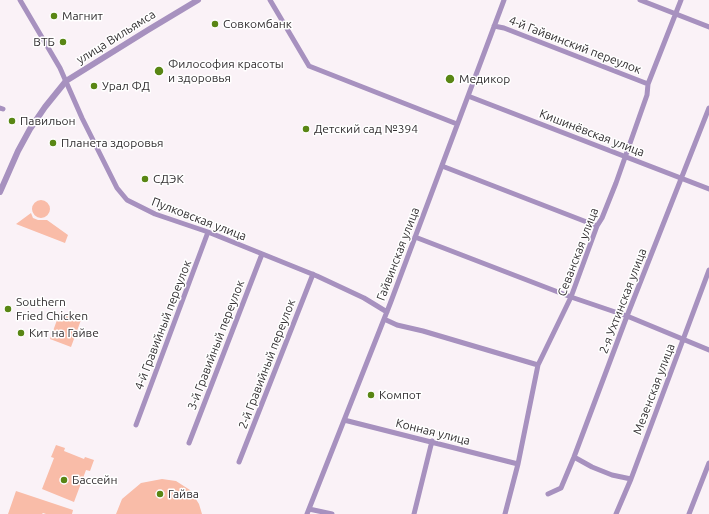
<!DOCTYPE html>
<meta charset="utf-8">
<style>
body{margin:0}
canvas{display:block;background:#faf2f7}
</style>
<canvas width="709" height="514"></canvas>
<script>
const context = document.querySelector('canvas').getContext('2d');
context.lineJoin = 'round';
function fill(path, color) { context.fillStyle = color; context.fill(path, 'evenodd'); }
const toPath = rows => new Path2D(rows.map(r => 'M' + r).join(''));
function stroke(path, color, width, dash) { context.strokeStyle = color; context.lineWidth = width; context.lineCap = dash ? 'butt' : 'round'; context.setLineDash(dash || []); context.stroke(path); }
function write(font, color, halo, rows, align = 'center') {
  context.font = font + ' Ubuntu,sans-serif'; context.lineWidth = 3; context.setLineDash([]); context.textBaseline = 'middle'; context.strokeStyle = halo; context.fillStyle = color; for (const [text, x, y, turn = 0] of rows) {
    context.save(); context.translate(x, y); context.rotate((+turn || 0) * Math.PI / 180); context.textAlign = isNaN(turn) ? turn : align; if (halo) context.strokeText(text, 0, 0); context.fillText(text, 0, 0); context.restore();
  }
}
const green = toPath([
 '32 209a9 9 0 1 1 18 0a9 9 0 1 1-18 0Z',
 [31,213,33,218,38,220,47,220,68,235,65,243,16,224],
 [60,312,81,320,71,347,50,339],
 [56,445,65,448,64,451,84,459,85,457,94,460,90,471,86,470,74,502,42,489,54,458,51,457],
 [162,479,176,481,190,490,199,504,202,514,116,514,122,499,141,483],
 [16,491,73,510,72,514,46,514,43,513,42,514,8,514]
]);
const minor = toPath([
 [20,0,60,68,82,118,117,188,127,200,155,214,208,232,317,276,364,298,387,312],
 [270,0,309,66,457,124],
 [640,0,709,27],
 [494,26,504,28,648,84],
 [468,96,709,189],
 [0,108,3,109],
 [442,166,597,226],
 [415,237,571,297,627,316,709,350],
 [384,319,397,325,423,331,538,365],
 [344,420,518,464],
 [136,425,208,232],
 [189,443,262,254],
 [574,457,592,467,612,475,631,479],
 [239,462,313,274],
 [548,494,561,488,574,457,627,316,709,108],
 [309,509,332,514],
 [307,514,390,304,504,0],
 [414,514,432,441],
 [505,514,518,464,538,365,571,297,597,226,602,218,616,183,647,95,648,84,681,0],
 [616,514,631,479,709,270],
 [689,514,709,463]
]);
const tertiary = toPath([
 [0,192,18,151,30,129,45,107,66,81,148,30,198,0]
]);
const markers = [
 [54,16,4,"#598614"],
 [215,24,4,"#598614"],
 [63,42,4,"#598614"],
 [159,71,5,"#598614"],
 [450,79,5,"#598614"],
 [94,86,4,"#598614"],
 [12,121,4,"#598614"],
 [306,129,4,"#598614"],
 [53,143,4,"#598614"],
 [145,179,4,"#598614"],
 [8,309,4,"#598614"],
 [21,333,4,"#598614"],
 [371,395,4,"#598614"],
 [64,480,4,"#598614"],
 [160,494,4,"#598614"]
];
const poiNames = [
 ["Магнит",62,16],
 ["Совкомбанк",223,24],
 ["ВТБ",55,42,"right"],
 ["Философия красоты",168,64],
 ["и здоровья",168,78],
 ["Медикор",459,79],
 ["Урал ФД",102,86],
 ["Павильон",20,121],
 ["Детский сад №394",314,129],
 ["Планета здоровья",61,143],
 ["СДЭК",153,179],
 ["Southern",16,302],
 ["Fried Chicken",16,316],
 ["Кит на Гайве",29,333],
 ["Компот",379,395],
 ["Бассейн",72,480],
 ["Гайва",168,494]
];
const streetNames = [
 ["улица Вильямса",116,37,-32],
 ["4-й Гайвинский переулок",575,45,21],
 ["Кишинёвская улица",592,133,21],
 ["Пулковская улица",199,219,21],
 ["Севанская улица",578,252,-69],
 ["Гайвинская улица",398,254,-69],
 ["2-я Ухтинская улица",623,301,-69],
 ["4-й Гравийный переулок",163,325,-69],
 ["3-й Гравийный переулок",216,345,-69],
 ["2-й Гравийный переулок",267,364,-69],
 ["Мезенская улица",654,389,-69],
 ["Конная улица",433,432,14]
];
fill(green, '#f9bca8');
stroke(minor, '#a791bf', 5);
stroke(tertiary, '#a791bf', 6);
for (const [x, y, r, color] of markers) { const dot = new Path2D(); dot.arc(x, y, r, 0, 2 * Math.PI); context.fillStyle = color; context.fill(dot); stroke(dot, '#fff', 1.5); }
write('12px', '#322f31', '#fff', poiNames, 'left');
write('12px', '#322f31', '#fff', streetNames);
</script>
